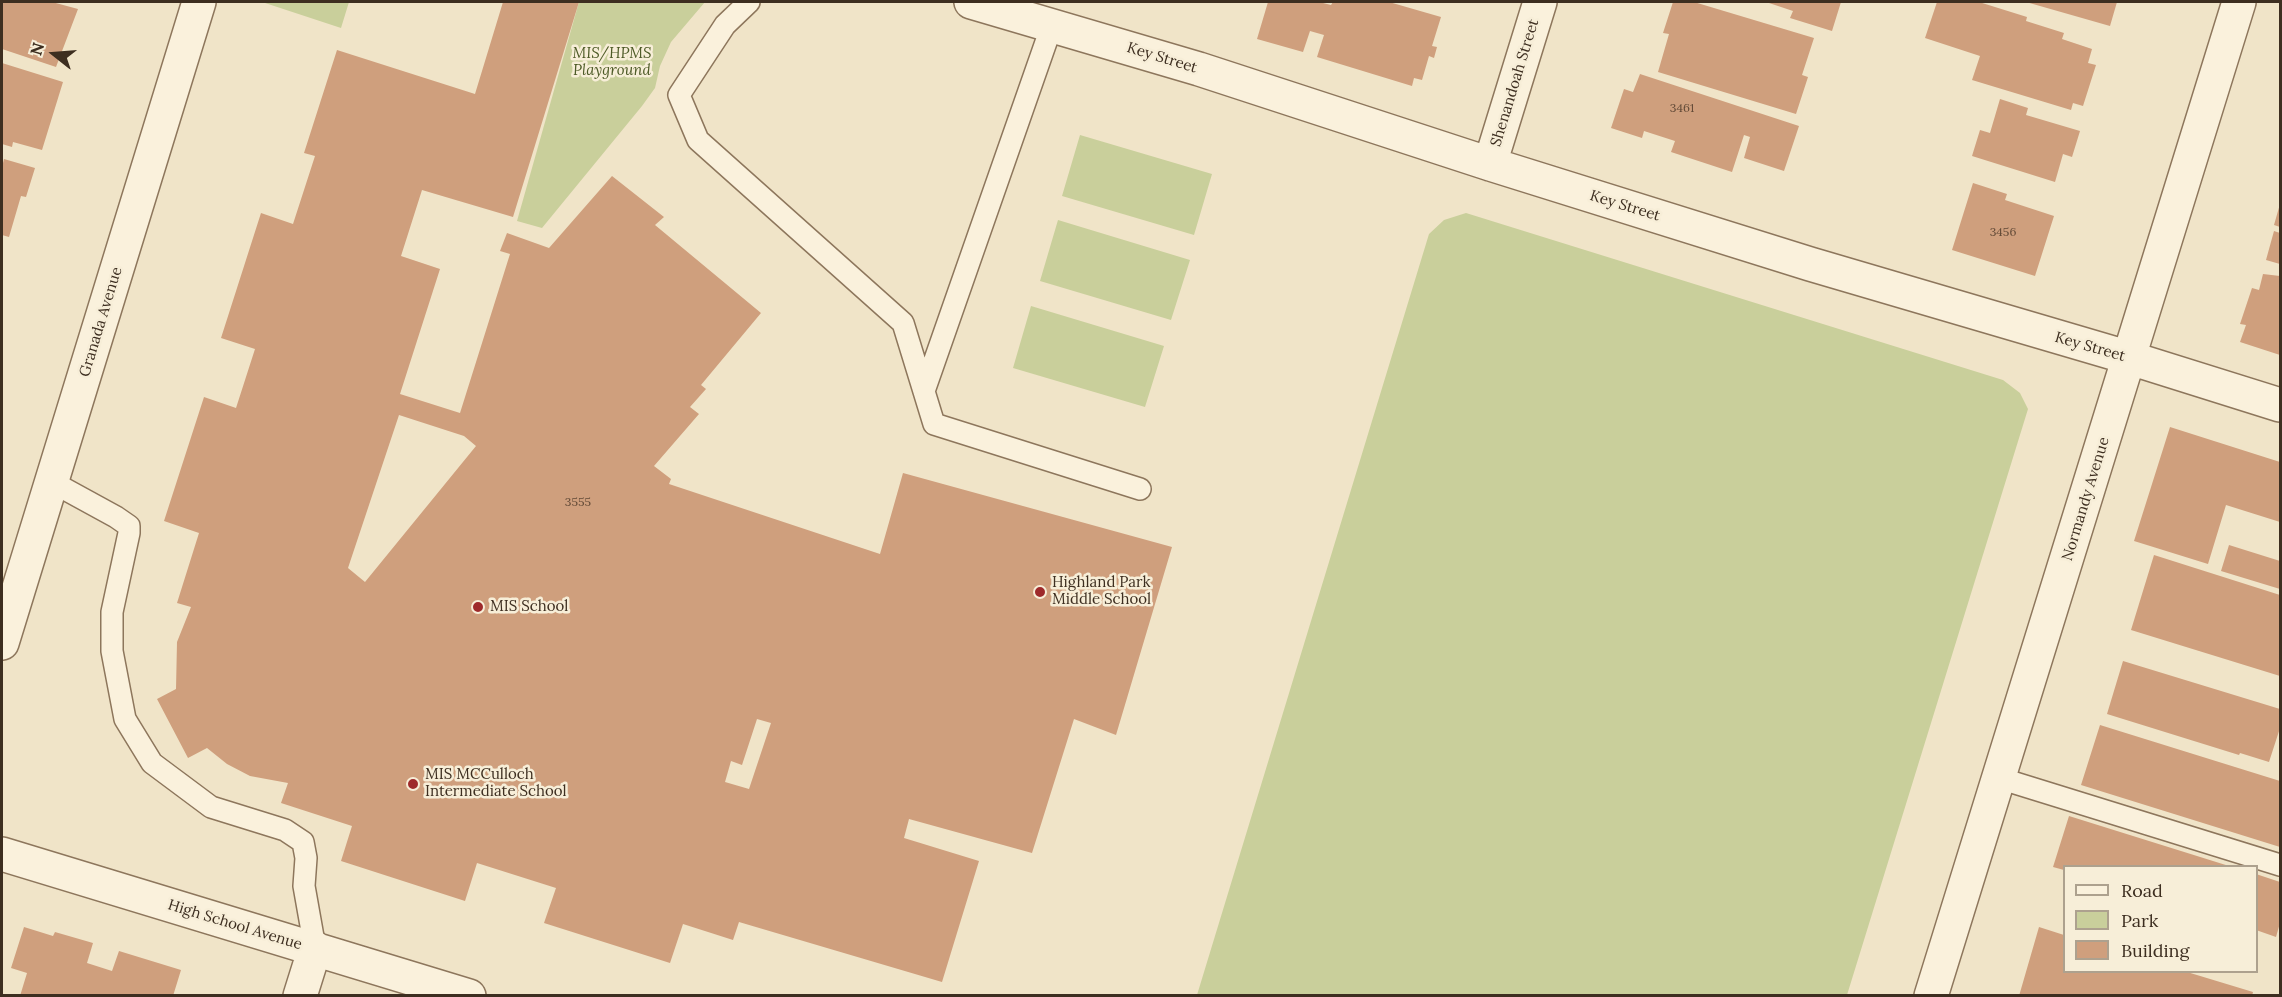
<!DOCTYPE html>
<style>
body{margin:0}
#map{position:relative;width:2282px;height:997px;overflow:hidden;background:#f0e4c8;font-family:Lora,serif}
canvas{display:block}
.frame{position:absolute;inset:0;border:3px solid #3d2e20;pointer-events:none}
.legend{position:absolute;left:2063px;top:865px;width:195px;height:108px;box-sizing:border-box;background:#f7eed8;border:2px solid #ada18e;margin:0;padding:8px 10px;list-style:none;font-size:18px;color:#3d2e20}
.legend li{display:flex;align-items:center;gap:12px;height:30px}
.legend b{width:30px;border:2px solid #ada18e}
.north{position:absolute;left:24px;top:24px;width:60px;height:60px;-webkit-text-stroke:4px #f7eed8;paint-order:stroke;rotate:287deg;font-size:16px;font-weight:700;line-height:24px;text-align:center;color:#3d2e20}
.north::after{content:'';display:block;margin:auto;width:21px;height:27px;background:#3d2e20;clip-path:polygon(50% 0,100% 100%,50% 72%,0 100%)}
</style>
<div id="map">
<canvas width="2282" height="997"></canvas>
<div class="frame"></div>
<ul class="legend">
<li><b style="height:8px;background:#faf1dc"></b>Road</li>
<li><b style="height:16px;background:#c9cf9b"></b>Park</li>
<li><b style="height:16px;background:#cf9f7d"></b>Building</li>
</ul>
<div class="north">N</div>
</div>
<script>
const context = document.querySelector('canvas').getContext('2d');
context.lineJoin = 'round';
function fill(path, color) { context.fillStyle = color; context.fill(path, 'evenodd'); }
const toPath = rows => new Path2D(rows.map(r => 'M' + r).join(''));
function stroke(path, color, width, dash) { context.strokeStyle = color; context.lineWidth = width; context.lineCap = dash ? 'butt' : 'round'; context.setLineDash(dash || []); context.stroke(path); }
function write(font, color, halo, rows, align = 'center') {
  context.font = font + ' Lora,serif'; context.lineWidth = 5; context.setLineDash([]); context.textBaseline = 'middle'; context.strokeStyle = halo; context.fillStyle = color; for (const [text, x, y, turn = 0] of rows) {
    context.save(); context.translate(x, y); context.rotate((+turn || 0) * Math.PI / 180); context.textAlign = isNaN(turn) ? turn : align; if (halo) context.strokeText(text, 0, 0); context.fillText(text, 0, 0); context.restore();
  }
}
const green = toPath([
 [262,2,349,2,341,28],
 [579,2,705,2,671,42,660,66,655,88,642,106,542,228,517,221],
 [1080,135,1212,174,1194,235,1062,196],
 [1466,213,2003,380,2020,393,2028,409,1847,995,1197,995,1429,234,1444,220],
 [1058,220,1190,260,1171,320,1040,281],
 [1031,306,1164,346,1145,407,1013,368]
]);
const building = toPath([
 [2,2,52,2,78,9,56,67,2,49],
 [503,2,579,2,513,217,422,190,401,256,440,269,400,394,460,413,510,254,500,251,507,233,549,248,612,176,664,217,655,225,761,313,701,385,706,389,690,407,699,414,654,466,671,479,669,484,880,554,903,473,1172,547,1116,735,1074,719,1032,853,909,819,904,838,979,861,942,982,739,922,733,940,683,924,670,963,544,923,556,888,477,863,465,901,341,861,352,826,281,803,288,783,250,776,227,764,207,748,188,758,157,699,176,689,177,642,191,607,177,603,199,533,164,521,204,397,236,408,255,349,221,338,261,213,293,224,315,156,304,153,337,50,475,94],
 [399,415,464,436,476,446,365,582,348,568],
 [757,719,771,723,749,789,725,782,731,761,742,765],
 [1268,2,1319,2,1331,5,1333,2,1389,2,1441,17,1432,46,1437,47,1434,58,1429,56,1422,80,1414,78,1412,86,1317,57,1324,35,1310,31,1303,52,1257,39],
 [1673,2,1694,2,1814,38,1802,75,1808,77,1796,114,1658,72,1669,34,1663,33],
 [1766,2,1841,2,1832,31,1790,18,1793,11],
 [1937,2,1979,2,2027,17,2026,21,2064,33,2062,39,2092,49,2088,63,2096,65,2083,106,2073,103,2071,110,1972,80,1980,56,1925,38],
 [2026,2,2117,2,2110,26],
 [2,63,63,82,42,150,13,142,12,147,2,144],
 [1640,74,1799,126,1784,171,1744,158,1750,137,1744,135,1732,172,1671,152,1675,141,1644,131,1642,138,1611,128,1624,89,1633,92],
 [2000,99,2028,108,2026,115,2080,131,2072,157,2063,154,2055,182,1972,156,1980,130,1990,133],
 [4,159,35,168,26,197,21,196,9,237,2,235,2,167],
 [1973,183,2007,194,2005,200,2054,216,2035,276,1952,250],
 [2280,204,2280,227,2274,225],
 [2274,231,2280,233,2280,264,2266,260],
 [2263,274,2280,276,2280,355,2240,342,2246,325,2240,324,2252,288,2259,290],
 [2170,427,2280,462,2280,522,2226,505,2208,564,2134,541],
 [2229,545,2280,561,2280,589,2221,571],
 [2154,555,2280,595,2280,676,2131,630],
 [2123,661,2280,709,2280,728,2269,762,2240,753,2239,755,2107,714],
 [2100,725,2280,781,2280,847,2081,785],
 [2069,816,2229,866,2064,866,2064,870,2053,867],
 [2256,874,2280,882,2280,923,2276,937,2256,930],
 [24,927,53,936,55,932,93,943,87,963,112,971,119,951,181,970,173,996,20,996,27,973,11,968],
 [2039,927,2064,935,2064,972,2187,972,2253,992,2252,996,2019,996]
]);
const service = toPath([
 [749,2,725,25,679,95,698,140,903,323,934,424,1140,489],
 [924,391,1052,25],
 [52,482,116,517,129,526,129,533,112,612,112,651,125,719,152,763,211,807,285,830,303,842,306,858,304,886,315,948],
 [1999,778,2280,865]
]);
const minor = toPath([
 [971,2,1199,69,1490,164,1810,264,2130,358,2280,405],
 [1490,164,1540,2],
 [2,643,199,2],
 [2,854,469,996],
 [300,996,315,948],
 [1931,996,2239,2]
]);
const markers = [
 [1040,592,6,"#9e2a2b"],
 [478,607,6,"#9e2a2b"],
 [413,784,6,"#9e2a2b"]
];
const numberNames = [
 ["3461",1682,109],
 ["3456",2003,233],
 ["3555",578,503]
];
const parkNames = [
 ["MIS/HPMS",612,54],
 ["Playground",612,71]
];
const streetNames = [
 ["Key Street",1162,58,17],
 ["Shenandoah Street",1515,83,-73],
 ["Key Street",1625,206,17],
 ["Granada Avenue",101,322,-73],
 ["Key Street",2090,347,16],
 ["Normandy Avenue",2086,499,-73],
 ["High School Avenue",235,925,17]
];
const poiNames = [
 ["Highland Park",1052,583],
 ["Middle School",1052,600],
 ["MIS School",490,607],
 ["MIS MCCulloch",425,775],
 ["Intermediate School",425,792]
];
fill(green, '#c9cf9b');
fill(building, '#cf9f7d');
stroke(service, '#8d765c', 24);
stroke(minor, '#8d765c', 36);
stroke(service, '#faf1dc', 21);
stroke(minor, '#faf1dc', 33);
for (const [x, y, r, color] of markers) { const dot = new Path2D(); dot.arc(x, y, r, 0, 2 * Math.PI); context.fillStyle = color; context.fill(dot); stroke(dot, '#f7eed8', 2); }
write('12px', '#624a37', null, numberNames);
write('italic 15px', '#4d5a26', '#f7eed8', parkNames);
write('15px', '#3d2e20', '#f7eed8', streetNames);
write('15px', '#3d2e20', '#f7eed8', poiNames, 'left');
</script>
